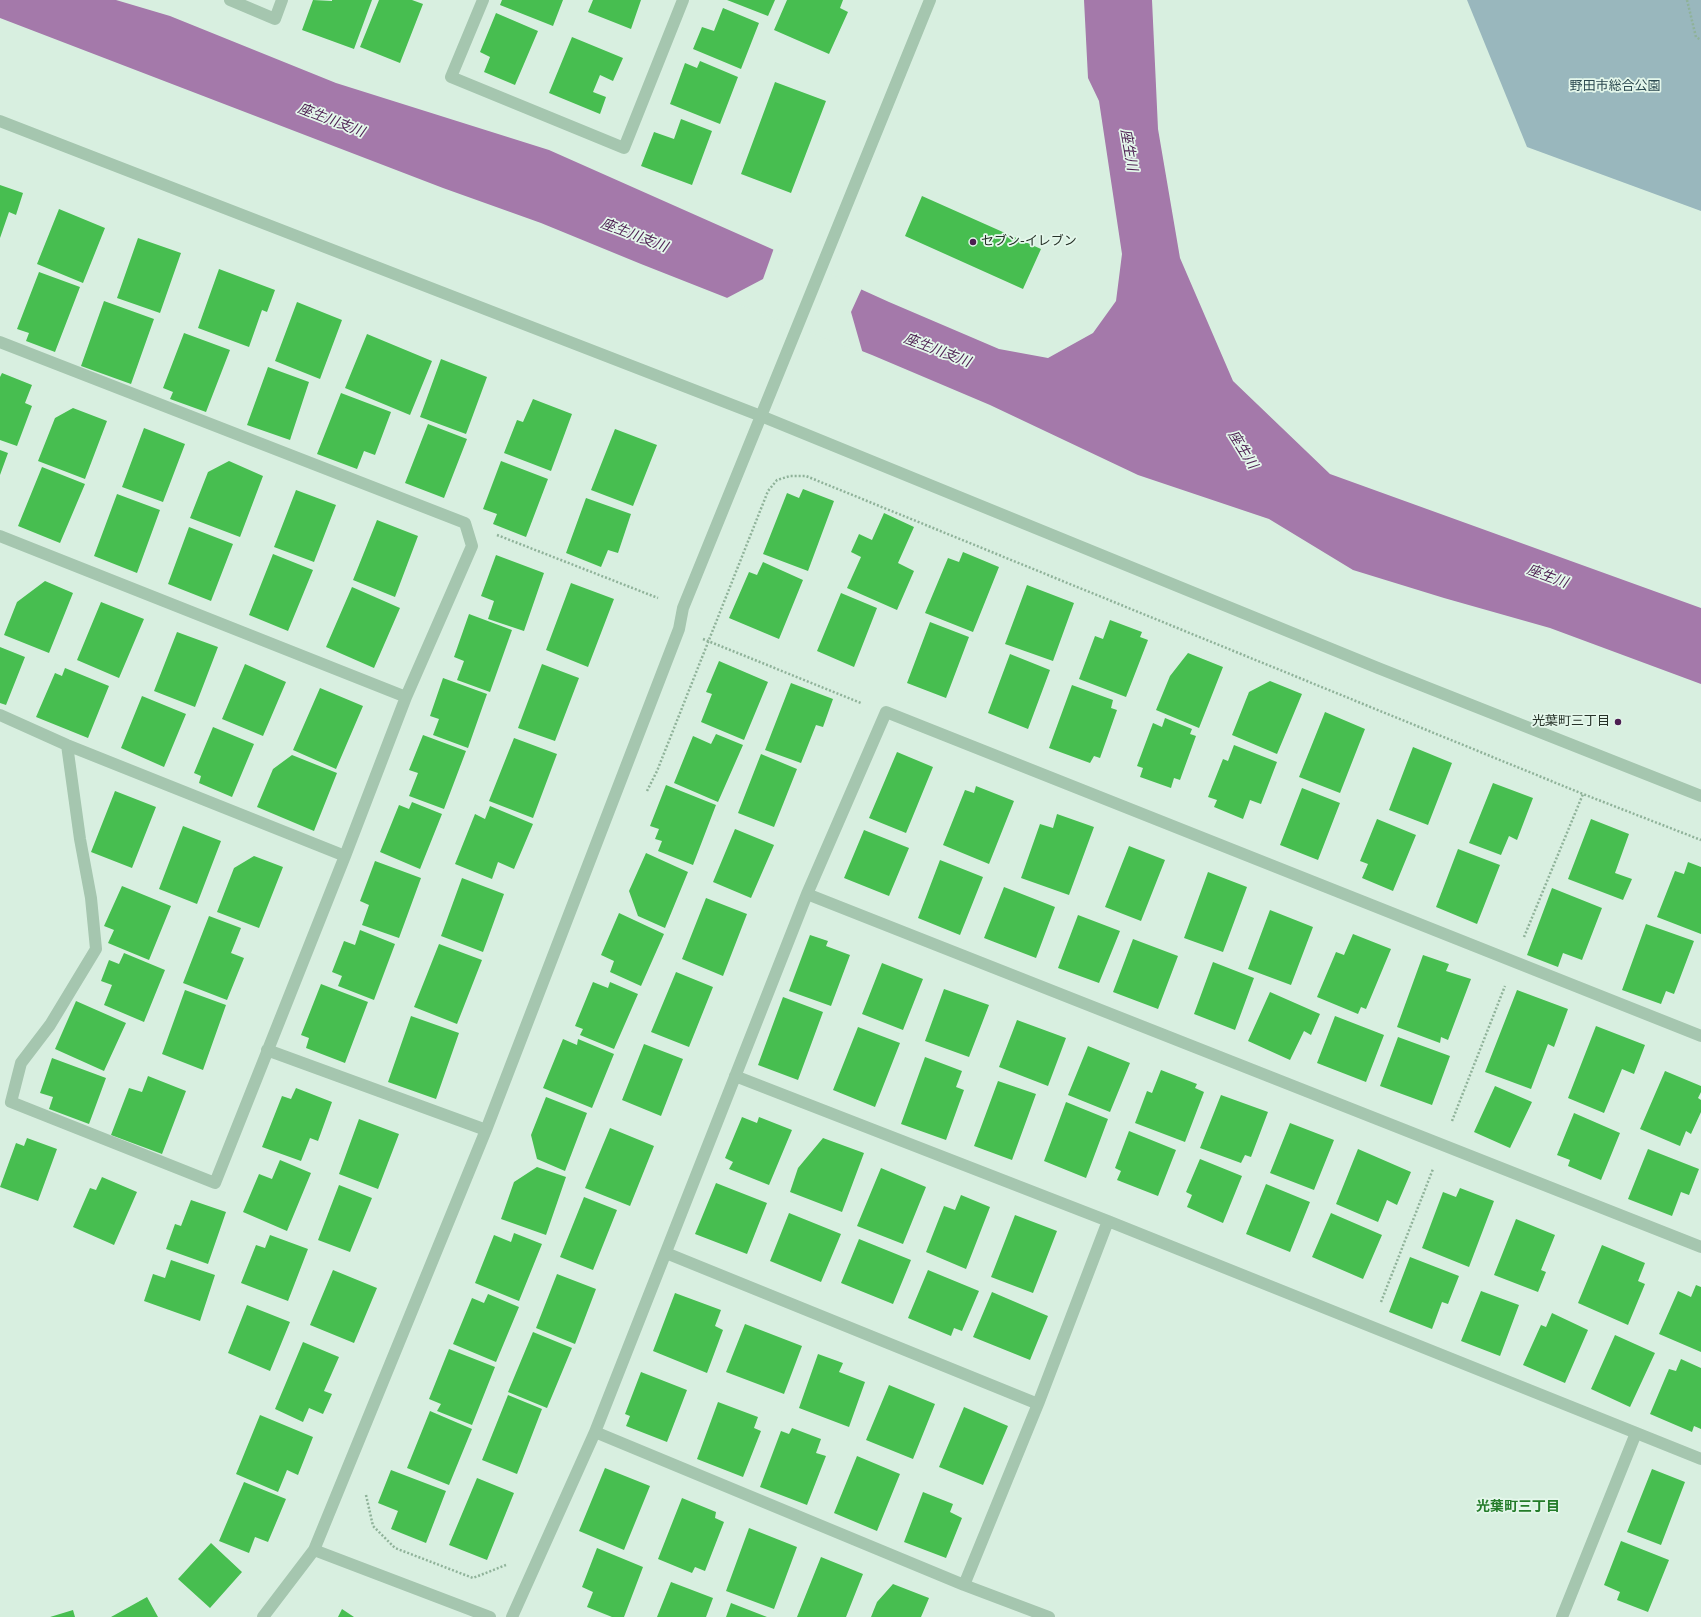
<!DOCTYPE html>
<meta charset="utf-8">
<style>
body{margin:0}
canvas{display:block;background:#d8efe0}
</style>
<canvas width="1701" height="1617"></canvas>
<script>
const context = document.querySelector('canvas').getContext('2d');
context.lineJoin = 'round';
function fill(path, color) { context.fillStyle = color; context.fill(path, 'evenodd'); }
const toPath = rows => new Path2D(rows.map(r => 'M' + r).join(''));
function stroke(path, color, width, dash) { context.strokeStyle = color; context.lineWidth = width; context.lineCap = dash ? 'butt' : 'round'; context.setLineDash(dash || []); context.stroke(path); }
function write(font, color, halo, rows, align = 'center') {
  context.font = font + ' "Sofia Sans Condensed","Noto Sans JP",sans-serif'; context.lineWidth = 3.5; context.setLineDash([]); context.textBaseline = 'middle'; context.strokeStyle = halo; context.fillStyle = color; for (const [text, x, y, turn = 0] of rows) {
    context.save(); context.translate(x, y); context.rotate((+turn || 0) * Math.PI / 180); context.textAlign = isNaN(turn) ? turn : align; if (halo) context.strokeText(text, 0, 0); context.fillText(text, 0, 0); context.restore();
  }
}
const green = toPath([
 [1467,0,1701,0,1701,211,1527,147]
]);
const water = toPath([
 [0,0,116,0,170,16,336,83,549,150,772,249,889,302,999,349,1048,358,1093,333,1116,301,1122,254,1099,101,1088,78,1084,0,1152,0,1158,129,1180,258,1233,381,1330,474,1701,608,1701,684,1550,628,1444,598,1353,570,1269,519,1138,475,990,405,872,355,641,264,541,223,443,188,0,18]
]);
const pier = toPath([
 [774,248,862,288,851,312,863,354,725,299,763,279]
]);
const building = toPath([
 [313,0,332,1,332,0,372,0,354,49,302,30],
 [379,0,412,0,423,4,400,63,360,47],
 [502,0,563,0,553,26,500,5],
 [593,0,641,0,631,29,588,12],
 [727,0,775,0,768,16],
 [787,0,843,0,840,8,848,12,829,54,774,30],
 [723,8,759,23,741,69,693,49,702,27,714,31],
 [496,13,538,31,515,85,484,72,490,57,480,52],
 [572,37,623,58,613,81,600,75,593,92,606,97,600,114,549,93],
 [700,61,738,77,720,124,670,104,685,63,697,68],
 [775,82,826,101,791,193,741,174],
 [681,119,712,131,692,185,641,166,654,132,674,139],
 [0,185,23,193,16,215,9,212,0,238],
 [922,196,1041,249,1023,289,905,236],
 [59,209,105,228,83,283,37,264],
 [138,238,181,253,160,313,117,298],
 [219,269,275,290,267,312,262,310,249,347,198,328],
 [39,272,80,287,55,352,26,341,29,333,17,329],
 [104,301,154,319,131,384,81,366],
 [297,302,342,320,320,379,275,361],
 [184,333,230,350,206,412,170,399,173,392,163,388],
 [367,334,432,361,410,415,345,388],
 [441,359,487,377,466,434,420,417],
 [268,367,309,382,290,440,247,425],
 [2,373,32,385,25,403,32,406,17,446,0,440,0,377],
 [341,393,391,412,375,455,364,451,357,469,317,454],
 [533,399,572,414,551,471,504,453,517,420,523,422],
 [73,408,107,421,85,479,38,461,55,418],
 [428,424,467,439,444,498,405,483],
 [144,428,185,444,163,502,122,487],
 [615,429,657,445,633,506,591,490],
 [0,450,8,453,0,475],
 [229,461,263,476,240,537,190,518,208,472],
 [501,461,548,479,526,537,493,524,497,514,483,509],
 [42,467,85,484,60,543,18,526],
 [803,489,834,501,808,571,763,554,787,493,799,498],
 [296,490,336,505,314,562,274,547],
 [117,494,160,510,137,573,94,556],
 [586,498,631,514,618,553,608,550,601,567,566,553],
 [884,513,914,527,898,563,914,571,897,610,847,588,861,557,851,552,859,534,872,540],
 [377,520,418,536,395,597,353,580],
 [189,527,233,544,211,601,168,584],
 [963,552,999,567,973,632,925,613,948,558,959,562],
 [273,554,313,570,288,631,249,615],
 [496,555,544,573,524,631,488,619,494,601,481,596],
 [763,562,803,580,779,639,729,618,749,572,757,575],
 [45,581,73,593,49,653,4,635,17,602],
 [571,583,614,599,588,667,546,650],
 [1027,585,1074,603,1053,661,1005,644],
 [352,587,400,608,374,668,326,647],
 [841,593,877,608,854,667,817,651],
 [101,602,144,619,119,678,77,660],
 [469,614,512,630,490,692,457,680,464,661,454,657],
 [1110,620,1142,632,1140,637,1148,640,1126,697,1079,679,1095,636,1103,639],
 [930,622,969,637,946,698,907,683],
 [177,632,218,647,195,707,154,691],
 [0,647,25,657,6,705,0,703],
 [1188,653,1223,667,1199,728,1156,710,1170,676],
 [1010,654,1050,670,1028,729,988,713],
 [719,661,768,682,744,740,701,722,712,694,706,692],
 [245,664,286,682,263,736,222,719],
 [542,664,579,678,555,741,518,728],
 [65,668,109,686,88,738,36,717,55,673,62,676],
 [443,678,487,694,468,748,433,735,439,719,430,716],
 [1270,681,1302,694,1277,754,1232,735,1249,692],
 [791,683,833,699,823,727,816,725,801,763,765,750],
 [1072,685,1113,700,1111,708,1117,710,1100,758,1094,756,1090,763,1049,748],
 [320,688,363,706,336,769,293,750],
 [142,696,186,714,164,767,121,748],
 [1325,712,1365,729,1340,793,1299,777],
 [1165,718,1192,729,1190,734,1196,736,1180,780,1174,778,1171,788,1140,777,1143,768,1137,766,1153,723,1162,727],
 [213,727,254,744,232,797,199,783,201,776,194,773],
 [716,734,743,745,718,802,674,783,693,736,711,744],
 [423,735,466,751,444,809,409,796,418,773,409,770],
 [514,738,557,754,533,818,489,801],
 [1234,745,1277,762,1261,804,1250,800,1243,819,1214,807,1217,800,1208,797,1223,759,1228,761],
 [1413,747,1452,763,1428,825,1389,810],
 [897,752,933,767,906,833,869,818],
 [761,754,797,769,774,827,738,813],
 [292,755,337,773,314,831,257,807,273,769],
 [1493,783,1533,798,1517,840,1509,836,1501,855,1469,843],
 [666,785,716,805,693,865,658,851,662,841,655,839,659,829,650,826],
 [976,786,1014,801,989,864,943,845,965,790,974,793],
 [1302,788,1340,803,1318,860,1280,845],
 [115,791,156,807,132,868,91,852],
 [412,802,442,814,420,869,380,852,399,805,409,809],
 [490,806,533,824,514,869,498,862,492,879,455,864,475,814,485,819],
 [1057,814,1094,827,1069,895,1021,878,1040,824,1053,828],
 [1377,819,1416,835,1393,891,1362,878,1368,864,1360,861],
 [1591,819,1629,834,1615,873,1632,879,1623,900,1568,879],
 [183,826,221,841,197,904,159,889],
 [735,829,774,845,751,898,713,882],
 [864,830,909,848,889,896,844,878],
 [1129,846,1165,860,1141,921,1105,907],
 [1458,849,1500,865,1477,924,1436,907],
 [646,853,688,872,665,928,638,916,629,891],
 [254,856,283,867,259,928,217,912,234,868],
 [940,860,983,877,960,935,918,918],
 [375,861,421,878,399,938,362,925,369,905,360,901],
 [1688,862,1701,867,1701,934,1657,917,1675,871,1684,874],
 [1208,872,1247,887,1223,952,1184,938],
 [462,878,504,894,483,952,441,936],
 [122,886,171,906,149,960,108,943,114,930,104,926],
 [1004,887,1055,907,1036,958,984,938],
 [1552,888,1602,908,1582,960,1563,953,1558,967,1527,955],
 [706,898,747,914,723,976,682,959],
 [1270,910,1313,927,1291,985,1248,969],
 [619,913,664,934,641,986,610,972,614,961,601,955],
 [1078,915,1120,931,1099,983,1058,968],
 [209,916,241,928,231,953,244,958,227,1000,183,983],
 [1646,924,1694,941,1674,994,1666,991,1661,1004,1622,990],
 [360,930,395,944,374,1000,338,986,342,976,332,972,344,941,355,945],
 [1353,934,1391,949,1366,1009,1361,1007,1358,1014,1317,997,1336,952,1344,955],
 [810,935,828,941,826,946,850,955,831,1006,789,991],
 [1133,939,1178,956,1158,1009,1113,992],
 [439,944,482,960,457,1024,414,1007],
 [124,953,165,970,144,1022,104,1005,112,985,101,981,109,960,119,964],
 [1423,955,1449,964,1446,971,1471,979,1448,1040,1441,1037,1440,1043,1397,1027],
 [1213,962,1254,978,1235,1030,1194,1014],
 [882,963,923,979,903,1030,862,1014],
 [676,972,713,987,689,1047,651,1032],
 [593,982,608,988,610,982,638,994,614,1049,580,1035,583,1029,575,1026],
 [321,984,368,1002,345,1063,306,1048,309,1038,301,1035],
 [944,989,989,1005,969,1057,925,1041],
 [185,990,226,1005,203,1070,162,1054],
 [1517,990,1568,1009,1554,1047,1548,1044,1531,1089,1485,1072],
 [1270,992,1320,1014,1311,1035,1304,1031,1290,1060,1248,1041],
 [783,997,823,1012,798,1080,758,1065],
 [76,1001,126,1023,104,1071,55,1049],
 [411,1016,459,1033,436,1099,388,1082],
 [1335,1016,1384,1035,1366,1082,1317,1063],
 [1017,1020,1066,1038,1048,1086,999,1067],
 [1596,1026,1645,1045,1634,1074,1622,1069,1604,1113,1568,1098],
 [858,1027,900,1043,875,1107,833,1090],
 [1398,1037,1450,1056,1432,1105,1380,1086],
 [563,1039,577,1045,578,1039,614,1054,592,1108,543,1088],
 [644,1044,683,1059,661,1116,622,1100],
 [1088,1046,1130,1063,1110,1112,1068,1095],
 [925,1057,962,1071,956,1087,964,1090,946,1140,901,1124],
 [52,1058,106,1078,89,1124,49,1109,53,1097,40,1093],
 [1161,1070,1197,1084,1195,1088,1204,1092,1185,1142,1135,1123,1147,1091,1152,1093],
 [1665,1071,1701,1086,1701,1092,1698,1098,1701,1100,1701,1112,1691,1134,1686,1131,1680,1146,1640,1129],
 [148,1076,186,1091,162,1154,111,1135,129,1088,142,1092],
 [998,1081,1036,1094,1012,1160,974,1146],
 [1495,1086,1532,1102,1510,1148,1474,1132],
 [296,1088,332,1102,318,1141,310,1138,301,1161,262,1147,282,1096,291,1099],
 [1221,1095,1268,1112,1251,1157,1245,1155,1241,1163,1200,1148],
 [546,1097,587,1113,565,1171,537,1159,531,1135],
 [1066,1102,1108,1119,1086,1178,1044,1161],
 [1574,1113,1620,1133,1601,1180,1568,1166,1570,1160,1557,1155],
 [742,1117,757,1123,759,1117,792,1130,769,1185,729,1169,733,1162,725,1158],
 [359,1119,399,1134,378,1189,339,1174],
 [1290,1123,1334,1140,1314,1190,1270,1173],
 [610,1128,654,1146,630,1206,585,1188],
 [1129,1131,1176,1150,1158,1196,1117,1180,1121,1171,1115,1168],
 [27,1138,57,1149,38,1201,0,1187,16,1143,24,1146],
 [823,1138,864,1153,842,1212,790,1192,798,1168],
 [1358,1149,1411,1172,1397,1205,1387,1200,1378,1222,1336,1204],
 [1648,1149,1699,1169,1689,1195,1681,1192,1672,1216,1628,1199],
 [1200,1159,1242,1176,1223,1223,1187,1207,1192,1195,1186,1192],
 [280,1160,311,1173,287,1231,243,1212,259,1174,272,1179],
 [537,1167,566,1177,546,1235,501,1219,514,1182],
 [881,1168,926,1187,903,1244,857,1226],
 [102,1177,137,1192,114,1245,73,1227,90,1188,96,1190],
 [716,1183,767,1203,747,1254,695,1234],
 [1266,1184,1310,1202,1290,1252,1246,1234],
 [339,1185,372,1198,350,1252,318,1240],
 [1460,1188,1494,1201,1469,1267,1422,1248,1443,1192,1456,1197],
 [961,1195,990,1207,966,1269,926,1252,944,1206,955,1210],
 [584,1197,617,1210,593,1270,560,1257],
 [191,1200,226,1212,208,1264,166,1249,175,1224,181,1226],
 [789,1213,841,1234,821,1282,770,1261],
 [1331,1213,1382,1235,1363,1279,1312,1257],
 [1015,1215,1057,1231,1033,1293,991,1277],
 [1516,1219,1555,1235,1541,1270,1546,1272,1538,1292,1494,1275],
 [514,1233,542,1244,519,1301,475,1283,494,1235,511,1242],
 [270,1235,308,1249,288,1301,241,1283,256,1245,265,1248],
 [859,1239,911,1260,893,1304,841,1283],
 [1602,1245,1645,1263,1638,1281,1645,1284,1628,1325,1578,1303],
 [1410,1257,1459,1276,1448,1304,1442,1302,1432,1329,1389,1312],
 [171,1260,215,1275,200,1321,144,1301,153,1274,165,1278],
 [333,1270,377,1288,354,1343,310,1325],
 [928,1270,979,1291,962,1331,954,1328,951,1336,908,1318],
 [557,1274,596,1289,575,1344,536,1328],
 [1696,1285,1701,1287,1701,1352,1659,1334,1678,1291,1691,1297],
 [1481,1291,1519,1305,1500,1356,1461,1341],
 [992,1292,1048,1316,1030,1360,973,1337],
 [675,1293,721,1310,715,1326,723,1330,707,1373,653,1351],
 [488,1294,519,1307,496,1362,453,1344,472,1298,484,1303],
 [247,1305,290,1322,270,1371,228,1353],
 [1552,1313,1588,1330,1565,1383,1523,1365,1541,1325,1546,1327],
 [745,1324,802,1346,784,1394,726,1372],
 [533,1332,572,1348,547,1408,508,1392],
 [1615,1335,1655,1353,1630,1407,1591,1389],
 [303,1342,339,1357,324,1391,332,1394,323,1414,309,1408,303,1422,275,1409],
 [449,1349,495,1367,472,1425,437,1411,441,1404,429,1399],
 [818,1354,843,1363,839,1372,865,1382,849,1427,799,1408],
 [1681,1359,1701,1368,1701,1429,1694,1426,1692,1432,1650,1414,1669,1369,1676,1371],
 [641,1372,687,1390,667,1442,626,1426,630,1416,625,1414],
 [889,1385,935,1404,913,1459,866,1440],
 [508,1395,542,1409,517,1474,482,1460],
 [718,1402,758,1417,754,1428,761,1431,743,1477,697,1459],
 [964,1407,1008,1426,983,1485,939,1467],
 [430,1411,472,1429,449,1485,407,1468],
 [260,1415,313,1437,298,1475,287,1470,278,1492,236,1474],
 [792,1428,821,1439,816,1453,826,1456,807,1505,760,1487,781,1431,789,1434],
 [857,1456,900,1474,877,1531,834,1513],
 [605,1468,650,1486,624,1550,579,1531],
 [1652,1469,1685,1482,1661,1545,1627,1532],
 [391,1470,446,1491,426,1543,391,1529,398,1511,378,1503],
 [477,1478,514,1493,487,1560,449,1545],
 [244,1482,286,1499,268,1542,255,1537,249,1553,219,1541],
 [923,1492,953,1504,950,1512,962,1518,946,1558,904,1542],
 [682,1498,716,1512,715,1518,724,1522,705,1571,695,1567,692,1573,658,1559],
 [749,1528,797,1547,774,1609,726,1591],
 [1621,1541,1669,1560,1648,1612,1617,1600,1620,1592,1604,1585],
 [211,1543,242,1572,210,1608,178,1579],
 [597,1548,643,1567,624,1617,612,1617,587,1607,593,1592,582,1587],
 [821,1557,863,1574,846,1617,797,1617],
 [671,1582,713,1598,706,1617,657,1617],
 [893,1584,929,1598,921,1617,871,1617,877,1602],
 [147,1597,158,1617,111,1617],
 [731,1603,767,1617,726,1617],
 [342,1609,354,1617,338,1617],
 [73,1610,75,1617,50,1617]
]);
const path = toPath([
 [1687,0,1696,37,1701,40],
 [497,535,658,598],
 [703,639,861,703],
 [647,791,657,771,768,491,777,480,790,476,806,476,1583,794],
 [1524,937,1583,794,1701,840],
 [1452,1121,1505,986],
 [1381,1302,1433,1169],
 [366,1495,373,1526,395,1548,473,1578,506,1565]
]);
const minor = toPath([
 [230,0,275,19,282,0],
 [483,0,451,77,624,148,683,0],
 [0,121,761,416,1378,668,1701,796],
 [0,342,465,523,472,546,406,697,345,856,215,1183,11,1102,21,1063,50,1025,96,949,91,898,80,839,67,745],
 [0,536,406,697],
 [0,715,67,745,345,856],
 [807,894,1701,1247],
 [267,1050,486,1130],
 [735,1076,1108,1221,1701,1459],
 [666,1253,1038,1404],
 [595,1432,964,1585,1049,1617],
 [314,1550,490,1617],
 [964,1585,1038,1404,1108,1221],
 [263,1617,314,1550,486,1130,679,629,683,608,930,0],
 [512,1617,595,1432,807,894,886,712,1701,1036],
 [1562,1617,1636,1433]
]);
const markers = [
 [973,242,4,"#4c1e51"],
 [1618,722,4,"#4c1e51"]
];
const parkNames = [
 ["野田市総合公園",1615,87]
];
const poiNames = [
 ["セブン-イレブン",981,242],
 ["光葉町三丁目",1610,722,"right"]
];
const waterNames = [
 ["座生川支川",331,121,21],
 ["座生川",1128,150,80],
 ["座生川支川",634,236,21],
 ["座生川支川",937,351,21],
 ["座生川",1242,450,58],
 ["座生川",1547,577,20]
];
const neighbourhoodNames = [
 ["光葉町三丁目",1518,1507]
];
fill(green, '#99b7bd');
fill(water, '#a479aa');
fill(pier, '#d8efe0');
fill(building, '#47be50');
stroke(path, '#8fb299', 2.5, [2, 2]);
stroke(minor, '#a5c6af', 12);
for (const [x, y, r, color] of markers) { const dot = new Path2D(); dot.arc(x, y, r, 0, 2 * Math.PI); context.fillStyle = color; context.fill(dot); stroke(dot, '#e4f7eb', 1.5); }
write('13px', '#2b484f', '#e4f7eb', parkNames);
write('13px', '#263228', '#e4f7eb', poiNames, 'left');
write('italic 14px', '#4c1e51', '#e4f7eb', waterNames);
write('bold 14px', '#247c2a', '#e4f7eb', neighbourhoodNames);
</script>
